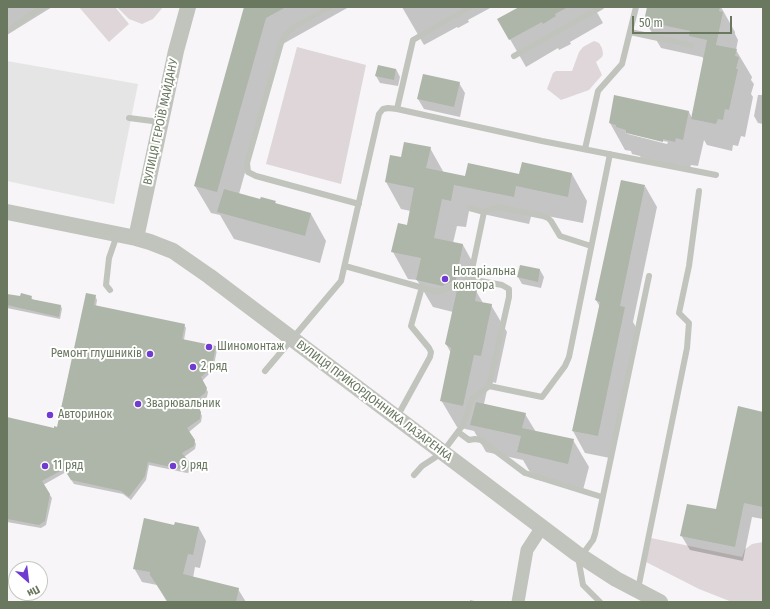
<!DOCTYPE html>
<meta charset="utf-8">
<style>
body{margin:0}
#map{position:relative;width:770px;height:609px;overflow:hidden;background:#f7f5f7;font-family:"Fira Sans Condensed",sans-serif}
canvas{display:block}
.frame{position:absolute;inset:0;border:8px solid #6a7860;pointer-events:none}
.north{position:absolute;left:8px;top:561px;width:40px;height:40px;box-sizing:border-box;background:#fff;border:1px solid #c3c9bf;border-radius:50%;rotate:152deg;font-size:11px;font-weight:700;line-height:16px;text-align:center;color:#6a7860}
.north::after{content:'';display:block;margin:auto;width:14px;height:18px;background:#713bd1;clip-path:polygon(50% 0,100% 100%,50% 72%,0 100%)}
.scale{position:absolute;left:632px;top:16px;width:100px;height:18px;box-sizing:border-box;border:2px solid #6a7860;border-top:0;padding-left:5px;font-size:12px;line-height:14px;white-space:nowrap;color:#6a7860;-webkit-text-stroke:3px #fff;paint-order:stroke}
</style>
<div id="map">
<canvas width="770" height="609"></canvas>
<div class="frame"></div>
<div class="north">Пн</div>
<div class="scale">50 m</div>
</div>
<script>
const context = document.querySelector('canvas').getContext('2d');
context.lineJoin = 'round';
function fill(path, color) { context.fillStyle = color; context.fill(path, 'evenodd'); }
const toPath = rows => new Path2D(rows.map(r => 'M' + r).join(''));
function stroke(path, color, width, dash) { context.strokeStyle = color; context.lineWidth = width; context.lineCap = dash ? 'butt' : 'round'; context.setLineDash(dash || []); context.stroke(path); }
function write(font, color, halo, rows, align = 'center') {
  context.font = font + ' "Fira Sans Condensed",sans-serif'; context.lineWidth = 4; context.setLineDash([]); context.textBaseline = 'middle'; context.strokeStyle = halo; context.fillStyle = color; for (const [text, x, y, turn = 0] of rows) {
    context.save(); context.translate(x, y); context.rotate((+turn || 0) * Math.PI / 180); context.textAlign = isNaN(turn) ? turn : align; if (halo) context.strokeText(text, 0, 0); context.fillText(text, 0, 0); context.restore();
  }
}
const built = toPath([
 [7,61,138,84,114,204,7,181]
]);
const green = toPath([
 [79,7,115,7,129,24,109,42],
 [117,7,163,7,153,19,142,24,129,19],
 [594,41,599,43,602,48,603,54,602,57,596,62,602,75,589,90,561,100,547,89,553,73,556,71,572,71,579,52,583,47],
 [297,47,366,65,341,184,266,164],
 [651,538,742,557,745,549,748,547,752,544,763,542,763,602,732,602,699,589,646,562]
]);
const shadow = toPath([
 [7,7,52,7,7,35],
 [245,7,349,7,281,45,239,194,261,200,275,202,276,204,311,214,326,241,320,263,234,239,220,215,211,213,195,186],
 [402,7,492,7,468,20,469,22,458,28,457,27,424,45],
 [521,7,594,7,603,23,570,42,571,44,559,50,558,48,526,67,499,20],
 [648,7,721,7,735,32,735,34,738,40,736,50,752,77,751,80,754,84,751,94,753,97,745,137,741,136,738,146,733,145,732,151,707,145,704,140,698,166,691,165,690,168,642,160,640,156,632,154,631,151,625,150,610,123,689,112,692,118,704,59,702,57,661,48,645,21],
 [625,132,668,142,667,144,628,134],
 [396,69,400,77,398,86,380,83,376,76],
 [459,83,465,93,460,117,424,109,418,99],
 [758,95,763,95,763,124,758,123,754,116],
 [430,148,444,173,466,177,572,174,587,201,583,223,532,213,529,224,469,211,466,227,457,226,453,243,463,245,478,272,474,291,476,291,483,303,491,305,507,332,496,383,489,381,484,404,525,414,536,432,573,440,589,467,583,490,534,479,523,460,486,452,474,431,457,427,441,400,451,353,446,344,453,312,433,307,417,280,408,279,393,252,407,226,411,211,401,209,386,182,402,159],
 [645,186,657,207,633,322,637,329,610,458,585,453,573,431,600,307,596,300],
 [540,270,544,277,541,288,522,284,518,277],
 [7,295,21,298,31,297,33,300,61,306,62,309,60,319,7,308],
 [95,296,97,300,96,306,184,325,186,328,184,340,215,347,217,350,213,370,202,381,208,392,207,397,196,405,202,416,201,422,189,432,196,444,195,449,184,457,191,467,190,472,187,473,149,465,146,480,131,500,123,494,74,484,66,472,43,485,52,498,46,525,41,528,7,522,7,418,55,429,58,428],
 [763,413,763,519,752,517,743,561,690,550,681,535,717,511],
 [175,526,199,528,206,541,200,568,195,567,193,578,238,589,246,602,167,602,157,585,142,582,134,568],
 [470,600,479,602,470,602]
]);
const building = toPath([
 [244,7,286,7,266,18,217,192,194,186],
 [519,7,568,7,555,14,556,16,543,24,542,22,509,40,497,19],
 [647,7,720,7,719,11,723,12,716,45,737,49,735,56,739,57,736,69,738,69,729,110,725,109,723,120,718,119,716,124,691,119,707,40,689,36,690,31,644,21],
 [378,65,396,69,394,80,375,76],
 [423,74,460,82,454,107,417,99],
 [614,95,689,111,683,140,676,138,675,142,663,139,663,142,626,133,626,130,616,127,616,125,609,123],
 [404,142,431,147,426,168,465,176,468,163,519,174,522,162,572,173,568,197,516,186,514,197,454,185,451,201,442,199,434,238,463,244,456,280,442,286,416,280,421,258,391,252,398,223,407,225,414,188,385,182,390,155,401,157],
 [621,180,645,185,620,306,625,307,598,436,572,431,600,302,595,300],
 [224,189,260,199,261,197,276,201,275,203,311,213,305,236,217,212],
 [520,265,540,269,538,282,517,277],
 [465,286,468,288,477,290,475,301,492,304,481,356,474,355,463,406,440,401,451,348,445,344,457,290],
 [21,293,32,296,31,299,61,305,59,317,7,305,7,294,20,296],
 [86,293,96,295,94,305,185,324,182,339,216,346,212,367,201,377,207,388,205,393,195,401,201,412,200,419,187,428,195,440,194,446,182,453,190,463,189,468,185,470,148,462,145,476,129,497,121,491,71,480,64,469,42,481,50,494,45,521,39,525,7,519,7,417,54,428,54,426,57,427],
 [476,402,526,413,522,428,574,439,568,464,517,452,521,436,470,425],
 [738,406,763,412,763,507,744,503,735,547,680,536,687,504,716,509],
 [144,518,174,525,175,522,199,527,193,555,188,554,183,574,239,588,236,602,168,602,150,575,150,572,133,569]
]);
const service = toPath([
 [330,7,294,27,286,34,281,43,247,163,248,172,256,176,359,204],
 [7,31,42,7],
 [630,32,691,45],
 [514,56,601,7],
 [397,109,542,141,716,175],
 [129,118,160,122],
 [585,149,598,91,622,64,636,7],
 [470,208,484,212,470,279],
 [484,212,490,209,498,207,543,216,548,218,551,221,560,236,591,246],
 [345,266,434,291,440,291,447,289,470,279,502,285,509,289,509,297,489,386,472,399,463,425,442,453,422,466,414,475],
 [110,290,106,285,109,258,117,235],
 [265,371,341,281,379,114,383,109,388,108,397,109,413,40,470,7],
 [489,386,542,397,565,366,569,357,610,154],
 [397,417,430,357,431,352,429,348,411,326,422,287],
 [458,432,469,440,475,439,481,440,525,473,602,497],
 [582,555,593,540,595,534,649,276],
 [578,557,583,585,600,602],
 [638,589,687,348,689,323,679,313,689,266,699,191]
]);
const minor = toPath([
 [518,602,527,550,542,527]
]);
const tertiary = toPath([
 [7,212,136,238,150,242,173,251,209,276,576,553,616,579,660,602],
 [136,238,176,51,188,7]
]);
const markers = [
 [445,279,4,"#713bd1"],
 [209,347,4,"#713bd1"],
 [150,354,4,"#713bd1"],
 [193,367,4,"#713bd1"],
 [138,404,4,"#713bd1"],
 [50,415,4,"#713bd1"],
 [45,466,4,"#713bd1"],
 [173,466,4,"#713bd1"]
];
const streetNames = [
 ["ВУЛИЦЯ ГЕРОЇВ МАЙДАНУ",161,122,-78],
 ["ВУЛИЦЯ ПРИКОРДОННИКА ЛАЗАРЕНКА",374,401,37]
];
const poiNames = [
 ["Нотаріальна",453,272],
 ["контора",453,286],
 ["Шиномонтаж",217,347],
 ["Ремонт глушників",142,354,"right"],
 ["2 ряд",201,367],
 ["Зварювальник",146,404],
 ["Авторинок",58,415],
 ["11 ряд",53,466],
 ["9 ряд",181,466]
];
fill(built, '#e6e5e5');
fill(green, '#ded6d8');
fill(shadow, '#0003');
fill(building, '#aeb5a9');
stroke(service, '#c0c4bc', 6);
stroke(minor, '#c0c4bc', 13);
stroke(tertiary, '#c0c4bc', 16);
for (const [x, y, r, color] of markers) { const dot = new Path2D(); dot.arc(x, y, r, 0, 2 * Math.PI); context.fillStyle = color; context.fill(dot); stroke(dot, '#fff', 1.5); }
write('12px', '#6a7860', '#fff', streetNames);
write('12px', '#6a7860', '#fff', poiNames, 'left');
</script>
